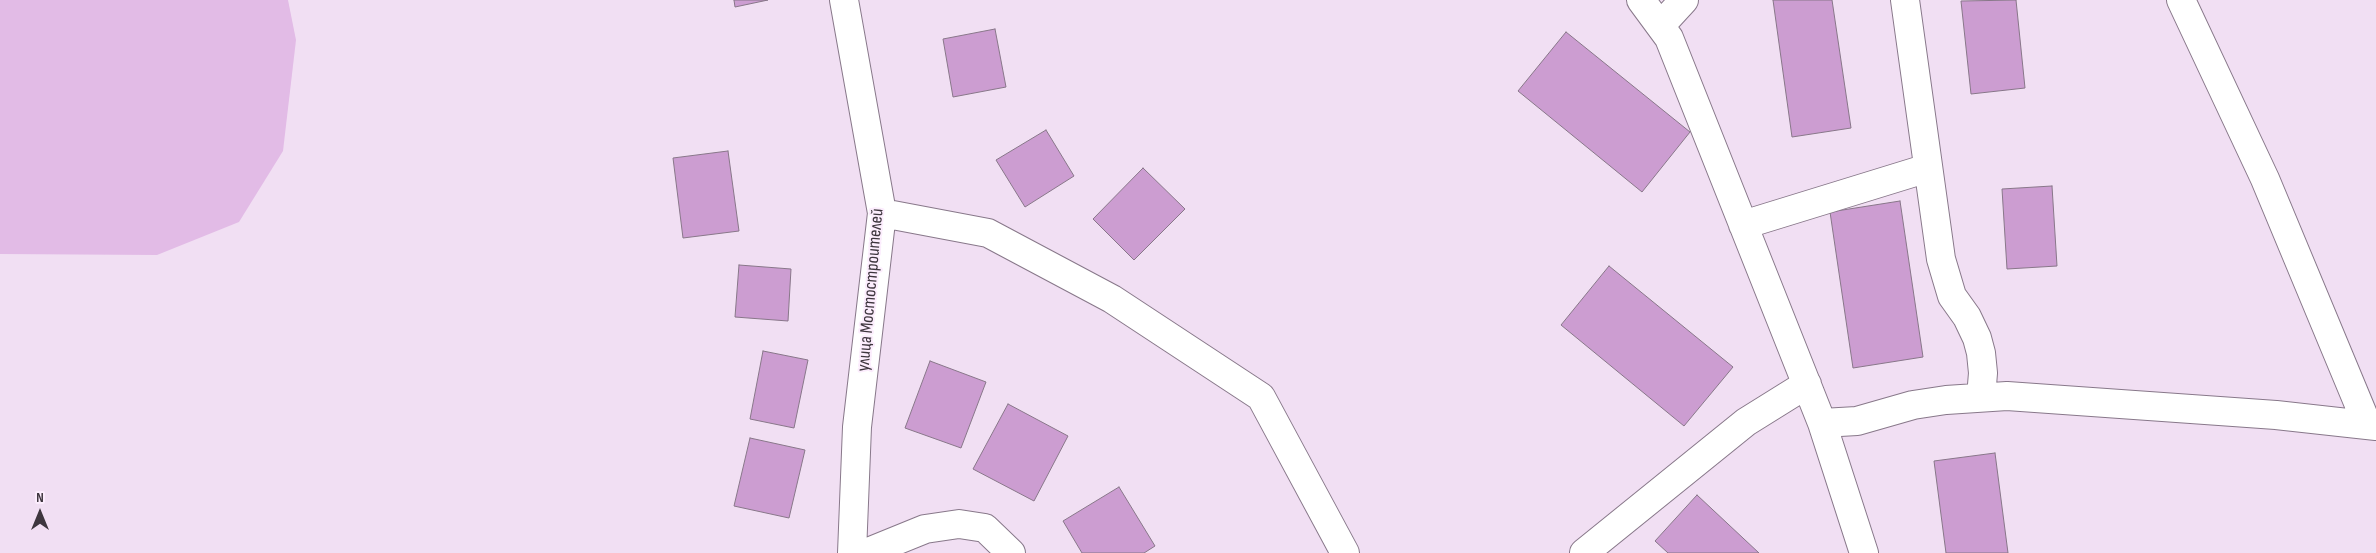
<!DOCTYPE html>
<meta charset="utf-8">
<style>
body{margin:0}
#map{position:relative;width:2376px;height:553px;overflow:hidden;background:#f1dff3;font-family:"Sofia Sans Condensed",sans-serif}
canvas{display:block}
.north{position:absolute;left:15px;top:488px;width:50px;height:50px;-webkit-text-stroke:4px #fcedfd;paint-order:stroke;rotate:0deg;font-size:14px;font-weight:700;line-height:20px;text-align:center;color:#3e363e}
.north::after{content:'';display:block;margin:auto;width:18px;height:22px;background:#3e363e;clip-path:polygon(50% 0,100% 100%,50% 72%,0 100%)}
</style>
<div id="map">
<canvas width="2376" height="553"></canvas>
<div class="north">N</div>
</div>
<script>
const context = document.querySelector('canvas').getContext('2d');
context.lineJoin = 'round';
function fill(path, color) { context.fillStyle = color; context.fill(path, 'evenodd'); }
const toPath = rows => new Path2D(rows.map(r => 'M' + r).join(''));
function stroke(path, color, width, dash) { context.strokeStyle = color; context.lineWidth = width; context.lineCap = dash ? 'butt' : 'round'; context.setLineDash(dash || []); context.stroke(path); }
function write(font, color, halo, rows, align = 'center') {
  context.font = font + ' "Sofia Sans Condensed",sans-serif'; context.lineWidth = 4; context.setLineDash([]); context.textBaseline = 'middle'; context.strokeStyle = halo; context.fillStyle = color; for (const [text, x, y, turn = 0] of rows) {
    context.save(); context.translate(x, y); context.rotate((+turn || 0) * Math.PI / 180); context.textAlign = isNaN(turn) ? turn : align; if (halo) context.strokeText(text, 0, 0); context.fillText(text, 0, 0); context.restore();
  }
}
const green = toPath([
 [0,0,288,0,296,40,283,151,239,222,157,255,0,254]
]);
const building = toPath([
 [734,0,768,0,735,7,734,0],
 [1773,0,1832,0,1851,128,1792,137,1773,0],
 [2016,0,2025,88,1971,94,1961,1,2016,0],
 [995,29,1006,87,953,97,943,39,995,29],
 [1566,32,1690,132,1642,192,1518,91,1566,32],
 [1046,130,1074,176,1025,207,996,160,1046,130],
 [728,151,739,231,683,238,673,158,728,151],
 [1143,168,1185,209,1134,260,1093,219,1143,168],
 [2052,186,2057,266,2007,269,2002,189,2052,186],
 [1900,201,1923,357,1853,368,1830,212,1900,201],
 [739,265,791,269,788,321,735,317,739,265],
 [1609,266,1733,367,1684,426,1561,325,1609,266],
 [763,351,808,360,794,428,750,419,763,351],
 [930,361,986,382,961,448,905,428,930,361],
 [1008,404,1068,436,1034,501,973,469,1008,404],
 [750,438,805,450,789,518,734,506,750,438],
 [1995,453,2008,553,1946,553,1934,461,1995,453],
 [1119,487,1155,546,1144,553,1082,553,1063,521,1119,487],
 [1697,495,1759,553,1668,553,1655,541,1697,495]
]);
const minor = toPath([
 [844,0,882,213,857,427,852,553],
 [1641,0,1669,38,1822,423,1864,553],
 [1905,0,1941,259,1952,296,1967,317,1977,338,1981,353,1983,373,1981,397],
 [2181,0,2265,179,2367,424],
 [1661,25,1684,0],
 [882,213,988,233,1112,299,1261,397,1345,553],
 [1743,225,1928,168],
 [1822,423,1857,421,1913,405,1946,400,2007,396,2276,415,2376,426],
 [866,553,925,529,959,524,985,528,1011,553],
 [1584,553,1746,422,1807,384]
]);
const streetNames = [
 ["улица Мостостроителей",871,290,-85]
];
fill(green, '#e2bbe6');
fill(building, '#cc9dd1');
stroke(building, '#887789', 1);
stroke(minor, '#88788a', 30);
stroke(minor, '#fff', 28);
write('18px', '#3e363e', '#fcedfd', streetNames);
</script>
